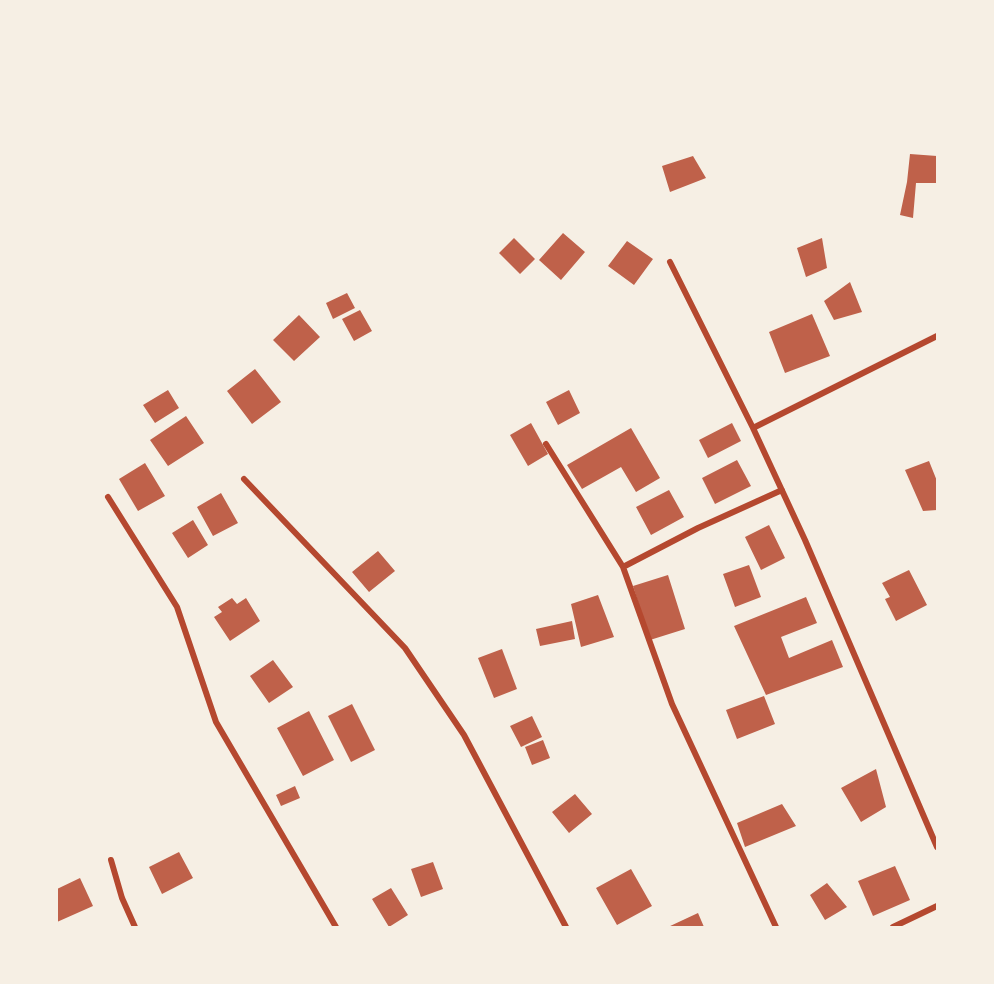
<!DOCTYPE html>
<style>
body{margin:0}
#map{position:relative;width:994px;height:984px;overflow:hidden;background:#f6efe4;font-family:"Archivo Narrow",sans-serif}
canvas{display:block}
.frame{position:absolute;inset:0;border:58px solid #f6efe4;pointer-events:none}
</style>
<div id="map">
<canvas width="994" height="984"></canvas>
<div class="frame"></div>
</div>
<script>
const context = document.querySelector('canvas').getContext('2d');
context.lineJoin = 'round';
function fill(path, color) { context.fillStyle = color; context.fill(path, 'evenodd'); }
const toPath = rows => new Path2D(rows.map(r => 'M' + r).join(''));
function stroke(path, color, width, dash) { context.strokeStyle = color; context.lineWidth = width; context.lineCap = dash ? 'butt' : 'round'; context.setLineDash(dash || []); context.stroke(path); }
const building = toPath([
 [910,154,937,156,937,183,916,183,913,218,900,215,907,182],
 [693,156,706,178,670,192,662,166],
 [563,233,585,252,561,280,539,260],
 [514,238,535,259,520,274,499,253],
 [822,238,827,268,806,277,797,248],
 [627,241,653,259,634,285,608,266],
 [850,282,862,312,834,320,824,301],
 [347,293,355,308,333,319,326,303],
 [360,310,372,331,354,341,342,319],
 [812,314,830,356,785,373,769,332],
 [299,315,320,337,294,361,273,340],
 [255,369,281,402,252,424,227,391],
 [168,390,179,408,155,423,143,405],
 [569,390,580,413,558,425,546,402],
 [186,416,204,443,168,466,150,440],
 [531,423,548,454,528,466,510,435],
 [732,423,741,441,708,458,699,440],
 [631,428,660,478,636,492,621,467,582,489,567,465],
 [737,460,751,486,715,504,702,478],
 [929,461,937,481,937,510,923,511,905,470],
 [145,463,165,496,138,511,119,479],
 [669,490,684,517,651,535,636,507],
 [221,493,238,523,213,536,197,507],
 [193,520,208,545,188,558,172,533],
 [769,525,785,558,761,570,745,537],
 [378,551,395,571,369,592,352,572],
 [749,565,761,597,735,607,723,574],
 [909,570,927,605,896,621,885,599,890,597,882,583],
 [668,575,685,629,650,640,633,586],
 [598,595,614,637,581,647,571,604],
 [806,597,817,623,781,637,789,658,832,640,843,667,766,695,734,626],
 [232,598,237,604,246,598,260,621,230,641,214,617,222,612,218,607],
 [572,621,575,639,540,646,536,629],
 [502,649,517,689,494,698,478,658],
 [273,660,293,687,269,703,250,676],
 [764,696,775,724,737,739,726,710],
 [352,704,375,750,351,762,328,716],
 [309,711,334,760,303,776,277,728],
 [532,716,542,737,521,747,510,726],
 [543,740,550,758,532,765,525,747],
 [876,769,886,807,861,822,841,788],
 [295,786,300,798,281,806,276,795],
 [575,794,592,814,569,833,552,812],
 [782,804,796,826,745,847,737,823],
 [179,852,193,878,162,894,149,867],
 [433,862,443,889,421,897,411,869],
 [895,866,910,900,873,916,858,881],
 [631,869,652,906,617,925,596,888],
 [80,878,93,906,57,922,57,889],
 [827,883,847,907,825,920,810,895],
 [391,888,408,915,389,927,372,899],
 [698,913,704,927,668,927]
]);
const minor = toPath([
 [670,262,753,428,805,540,937,847],
 [753,428,937,336],
 [546,444,623,567,672,704,776,927],
 [244,479,405,648,464,735,566,927],
 [108,497,177,607,216,722,336,927],
 [623,567,698,528,782,490],
 [111,860,122,898,135,927],
 [893,927,937,906]
]);
fill(building, '#bf614a');
stroke(minor, '#b5482f', 6);
</script>
